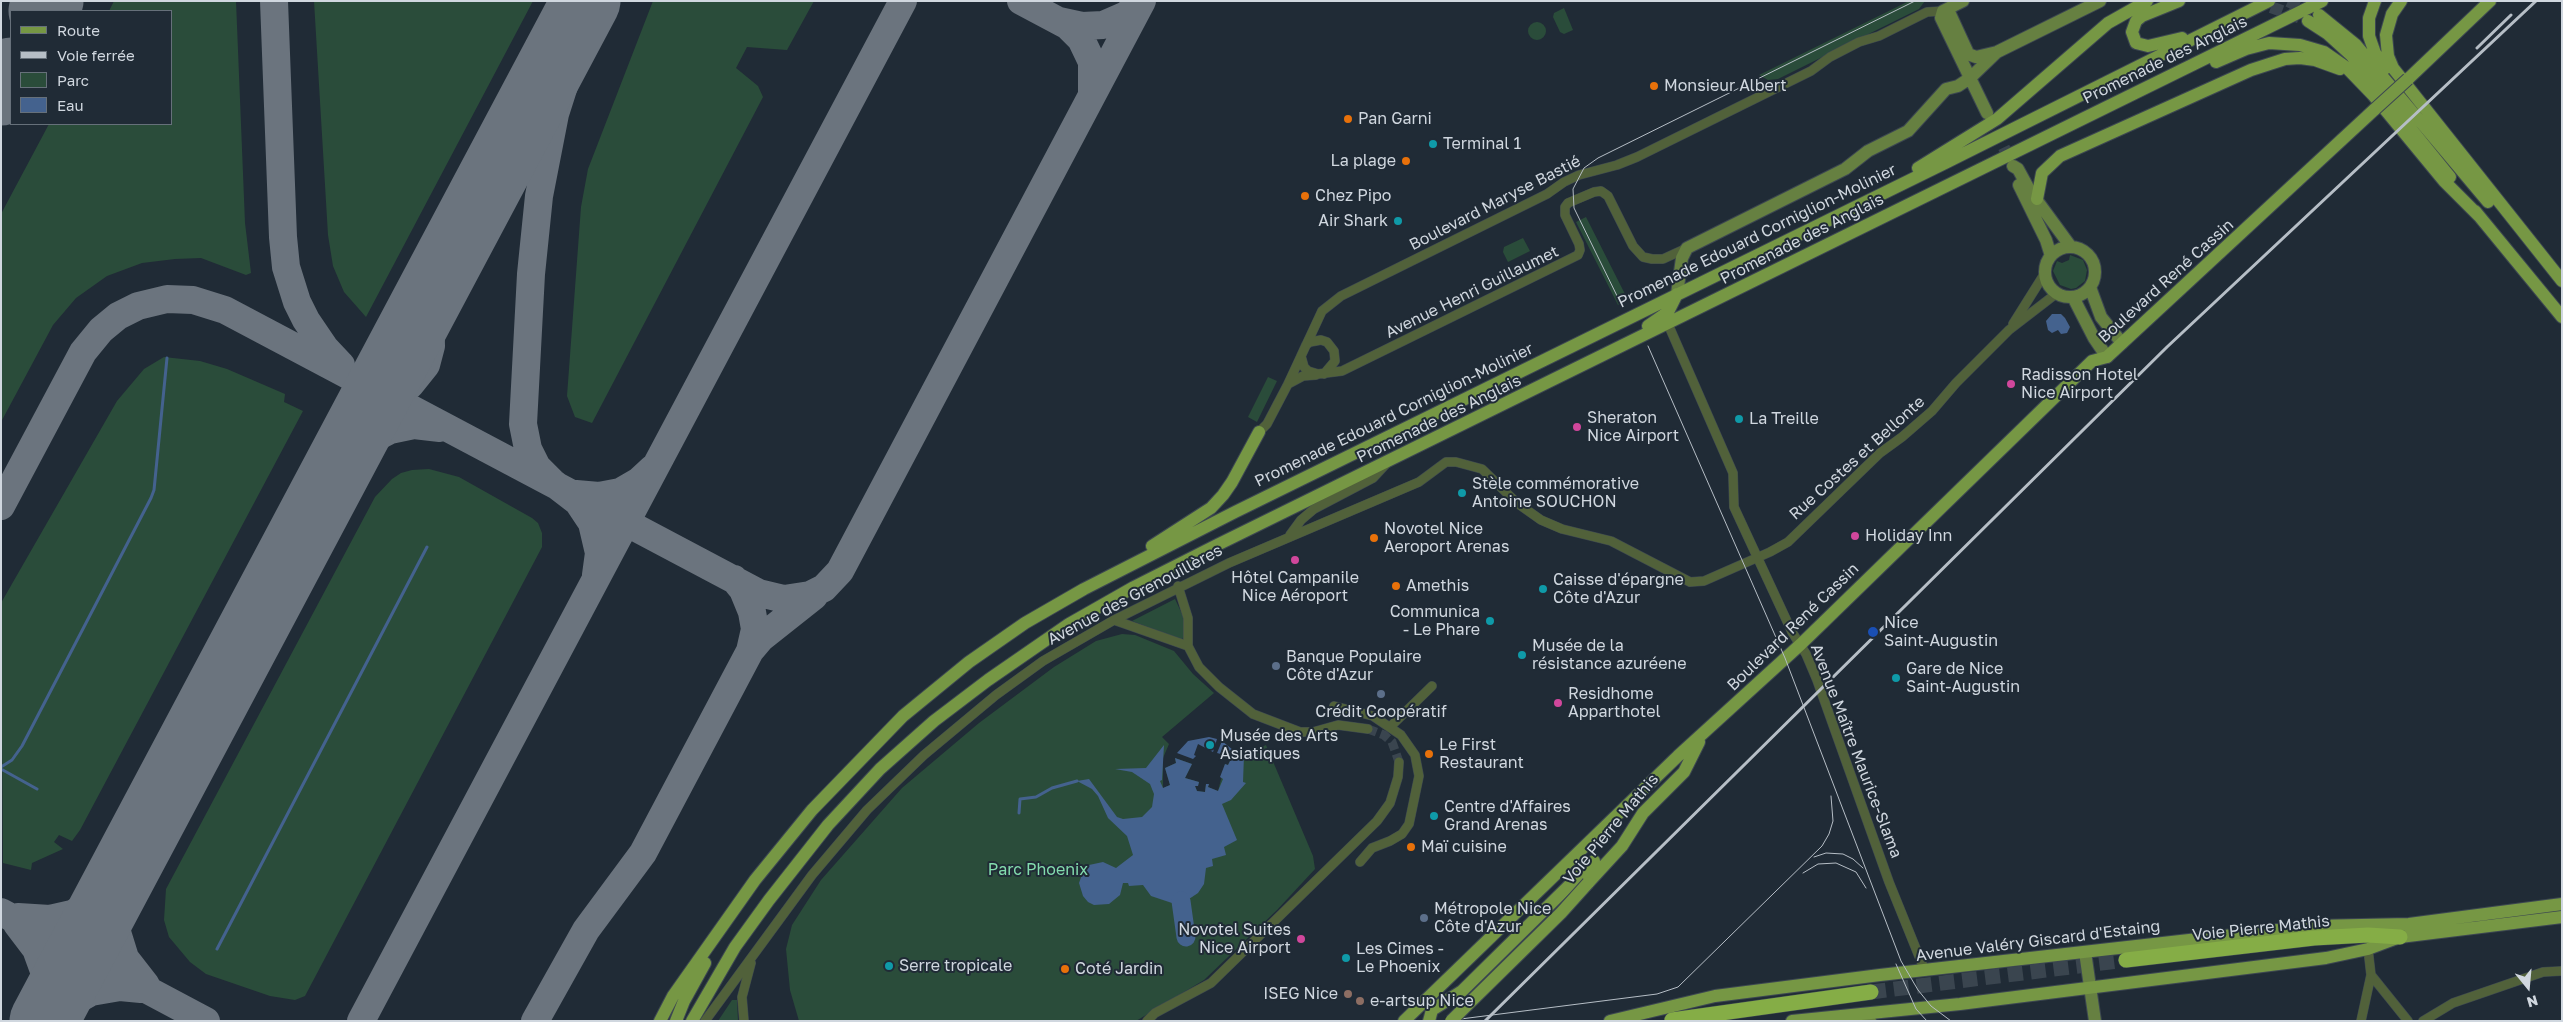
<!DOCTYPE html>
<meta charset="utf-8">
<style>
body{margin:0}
#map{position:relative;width:2563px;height:1022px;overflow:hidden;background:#202b36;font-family:"Golos Text",sans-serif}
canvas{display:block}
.frame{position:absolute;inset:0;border:2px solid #d0d7df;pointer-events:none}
.legend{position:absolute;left:10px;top:10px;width:162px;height:115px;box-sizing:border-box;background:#202b36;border:1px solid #66707a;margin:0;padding:6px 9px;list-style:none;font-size:15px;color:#d0d7df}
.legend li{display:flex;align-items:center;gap:10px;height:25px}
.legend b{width:25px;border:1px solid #66707a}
.north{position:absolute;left:2503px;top:962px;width:50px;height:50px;-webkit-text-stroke:4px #202b36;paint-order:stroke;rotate:163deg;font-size:14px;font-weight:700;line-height:20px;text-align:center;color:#d0d7df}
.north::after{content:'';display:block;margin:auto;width:18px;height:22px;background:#d0d7df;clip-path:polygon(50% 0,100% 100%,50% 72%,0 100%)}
</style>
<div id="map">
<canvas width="2563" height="1022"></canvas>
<div class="frame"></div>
<ul class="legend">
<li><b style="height:6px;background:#769744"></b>Route</li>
<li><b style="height:6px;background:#b6bec6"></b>Voie ferrée</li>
<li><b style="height:14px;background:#2a4c3a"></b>Parc</li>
<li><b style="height:14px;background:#44628e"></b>Eau</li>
</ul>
<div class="north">N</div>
</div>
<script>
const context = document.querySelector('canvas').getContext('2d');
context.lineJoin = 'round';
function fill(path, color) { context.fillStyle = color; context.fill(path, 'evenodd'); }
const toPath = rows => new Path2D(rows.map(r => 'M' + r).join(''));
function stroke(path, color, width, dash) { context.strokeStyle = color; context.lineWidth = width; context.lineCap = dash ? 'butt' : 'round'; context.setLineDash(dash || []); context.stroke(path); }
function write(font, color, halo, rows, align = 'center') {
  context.font = font + ' "Golos Text",sans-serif'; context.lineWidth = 4; context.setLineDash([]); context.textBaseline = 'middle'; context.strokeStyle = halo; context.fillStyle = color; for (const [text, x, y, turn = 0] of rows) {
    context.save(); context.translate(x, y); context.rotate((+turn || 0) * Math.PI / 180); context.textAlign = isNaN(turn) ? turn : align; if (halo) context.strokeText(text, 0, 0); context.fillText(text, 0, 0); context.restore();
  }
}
const green = toPath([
 [114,1,236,1,245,223,251,273,246,275,201,258,175,259,142,263,107,276,76,298,53,325,1,422,1,214,49,124,171,124,171,11,109,11],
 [314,1,533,1,366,317,344,292,333,266,328,235],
 [653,1,814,1,787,50,747,47,736,68,758,86,763,97,592,423,575,417,567,396,581,207,588,169],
 [1909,1,1925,1,1919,9,1778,79,1768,80,1759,75],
 [1564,8,1573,30,1564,34,1560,32,1553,17,1554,13],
 '1528 31a9 9 0 1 1 18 0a9 9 0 1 1-18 0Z',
 [1586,217,1628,300,1618,305,1576,222],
 [1523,238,1530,251,1508,262,1503,252,1504,247],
 [2070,255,2083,260,2087,270,2085,281,2076,288,2071,289,2060,285,2053,271,2057,261,2062,263,2069,260],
 [164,357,200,361,227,369,285,394,284,402,303,411,80,830,72,841,59,835,54,842,63,849,32,863,31,870,3,863,1,603,117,401,144,369],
 [1268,377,1277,381,1257,422,1248,417],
 [429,469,459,477,532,518,538,523,542,533,542,547,305,996,295,1000,270,996,206,974,190,962,169,937,164,920,166,889,375,497,392,479,401,473,412,470],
 [1175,599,1183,616,1185,633,1182,640,1132,621],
 [1122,634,1135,635,1174,651,1193,674,1214,693,1162,737,1169,744,1163,758,1163,788,1170,785,1165,768,1176,763,1175,758,1192,764,1185,778,1199,782,1198,786,1195,786,1197,791,1205,792,1206,784,1209,784,1208,787,1218,791,1225,764,1228,765,1232,757,1236,758,1266,745,1313,856,1315,869,1277,910,1204,980,1136,1021,799,1021,790,990,786,949,792,925,821,880,902,788,979,723,1054,667,1096,641],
 [732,1000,737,1000,738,1021,718,1021]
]);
const water = toPath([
 [2052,314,2061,314,2065,318,2070,327,2067,333,2061,334,2058,330,2052,333,2048,330,2046,321],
 [1209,737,1217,739,1213,752,1198,744,1194,755,1196,756,1193,759,1177,753,1188,741],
 [1222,741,1233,750,1236,758,1244,755,1243,782,1246,783,1231,800,1222,804,1237,840,1224,847,1226,855,1212,859,1213,866,1206,868,1204,884,1198,893,1189,899,1172,903,1151,896,1143,885,1129,886,1128,883,1123,883,1120,895,1109,904,1094,905,1088,902,1083,896,1079,883,1084,869,1089,865,1103,862,1116,868,1133,855,1127,836,1108,818,1098,796,1092,789,1077,781,1089,779,1117,817,1123,819,1142,817,1152,807,1154,794,1150,784,1132,772,1115,769,1146,768,1164,745,1162,780,1160,781,1163,788,1170,785,1165,768,1176,763,1175,758,1192,764,1185,778,1199,782,1198,786,1195,786,1197,791,1205,792,1206,784,1209,784,1208,787,1218,791,1223,779,1220,777,1225,764,1228,765,1232,757,1217,753]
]);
const stream = toPath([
 [1,767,12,760,22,746,151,498,154,490,167,358],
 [1,769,37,789],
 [1019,813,1020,799,1036,797,1052,788,1077,781],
 [217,949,427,547]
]);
const river = toPath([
 [1181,901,1186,937]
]);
const taxiway = toPath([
 [274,1,283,237,286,267,297,302,306,320,325,348,341,365],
 [591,1,555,114,539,196,531,274,523,424,528,449,537,467,552,482,578,502,592,523,599,553,596,575],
 [1021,1,1068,26,1081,39,1092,62,1092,93],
 [1059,21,1082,26,1103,25,1126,15,1140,4],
 [387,396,410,385,426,365,431,346,430,304,444,271],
 [341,464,359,446,390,430,414,425,440,428],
 [576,494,599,496,620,492,639,481,652,469],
 [1,506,83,352,101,330,118,316,138,306,167,299,193,300,225,310,759,593,784,599,810,595,824,588,840,571,1142,1],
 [734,579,743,590,752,612,755,629,750,651],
 [125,869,116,895,116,929,125,958,146,985],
 [1,912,206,1021],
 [18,917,50,919,72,914,96,901,121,874],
 [17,924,36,949,44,971,45,994,41,1021],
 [49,1021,66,1006,91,992,120,987,141,989],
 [361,1021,903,1],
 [535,1021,586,930,643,853,750,651,761,638,814,596]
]);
const runway = toPath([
 [43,11,49,1],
 [1,91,11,72],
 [44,1021,586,1]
]);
const streetTunnel = toPath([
 [1368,729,1384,735,1392,742,1399,762]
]);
const secondaryTunnel = toPath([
 [1988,115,2012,164]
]);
const primaryTunnel = toPath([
 [2254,1,2301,18],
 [2288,1,2312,12]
]);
const highwayTunnel = toPath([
 [1871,992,2126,960]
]);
const street = toPath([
 [1668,324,1733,473,1734,507,1792,632,1806,654,1817,680,1889,882,1925,971],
 [2013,324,2045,273],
 [1324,374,1335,361,1334,351,1327,342,1321,340,1310,342,1306,345,1301,356,1304,367,1308,371,1318,374,1342,371,1578,255,1580,250,1579,244,1565,215,1565,207,1568,203,1594,192,1601,191,1608,196,1633,246,1643,257,1652,259,1663,259,1687,248],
 [1288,384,1303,376,1316,375],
 [1259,432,1267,424,1288,384,1322,311,1341,296,1547,194,1564,182,1579,175,1617,165,1637,157,1811,71,1830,57,1859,42,1879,36,1927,12,1943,11],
 [1290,535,1301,520,1314,509,1373,478,1386,464],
 [1178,586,1188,618,1188,646,1199,667,1219,687,1253,714,1300,732,1313,732,1338,725,1368,729],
 [1114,620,1188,646],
 [1334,706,1373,716,1401,735,1415,755,1419,776,1409,824,1402,834,1390,841,1372,848,1360,862],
 [1390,727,1432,686],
 [2368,949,2371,975,2408,1021],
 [705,1021,812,875,867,810,924,755,996,695,1043,661,1114,620,1229,563,1419,482,1446,462,1456,462,1482,469,1517,503,1541,520,1562,529,1611,541,1690,582,1704,581,1770,552,1788,542,1880,453,1902,437,1932,411,1956,383,2009,330,2057,293],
 [744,1021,742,997,751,963],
 [1147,1021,1155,1013,1211,983,1377,821,1390,803,1398,777,1399,762],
 [2361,1021,2371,975],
 [2423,1021,2453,1003,2543,972,2562,971]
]);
const secondary = toPath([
 [1943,11,1941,18,1987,113],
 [1943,11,1950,14,1967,51],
 [1943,11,1963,1],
 [1957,50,1976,57,1997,52,2100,1],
 [2013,166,2018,169,2030,191,2071,247],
 [2019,185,2046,240,2051,256],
 '2045 272a25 25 0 1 1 50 0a25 25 0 1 1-50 0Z',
 [2090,287,2101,317,2122,343],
 [1677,294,1682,258,1687,248,1845,169,1868,151,1908,131,1946,89,1958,86,1970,78,1997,52],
 [2073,297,2094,338,2107,357],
 [2085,952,2095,1021],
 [1849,1016,1870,1021]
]);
const primary = toPath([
 [2179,1,2142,16,2136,21,2132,32,2136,43,2148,46,2182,38],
 [2375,1,2369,18,2369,36,2375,53,2386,68],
 [2401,1,2392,14,2386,35,2388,56,2393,68,2562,281],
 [2319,15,2356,45,2488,202],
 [2308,21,2328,34,2351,55,2450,177],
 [2216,62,2246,49,2269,43,2300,45,2324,52,2347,68,2373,95,2444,181,2479,216],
 [2408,79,2490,1],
 [1918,168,1997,119,2108,23,2147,1],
 [2037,199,2042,173,2060,156,2251,70,2285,59,2300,58,2315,60,2340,69],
 [2475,211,2562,317],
 [1648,326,1668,312,1677,294],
 [1152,546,1211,508,1223,495,1232,482,1259,432],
 [1588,883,1622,846,1643,813,1684,772,1699,742],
 [660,1021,673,996,755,880,812,810,903,716,969,662,1025,623,1084,589,1235,512,1947,162,2269,1],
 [676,1021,684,1001,705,963],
 [692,1021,735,947,769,900,828,825,880,769,934,721,988,680,1069,624,1134,587,1217,545,2322,1],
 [1404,1021,1678,756,1801,644,2092,361,2107,357,2375,109],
 [1429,1021,1432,1010,1462,991,1594,861],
 [1610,1021,1715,996,1880,975,2313,926,2409,924,2562,904],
 [1792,1021,1960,1004,2326,958,2368,949,2400,937,2562,917]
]);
const highway = toPath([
 [2126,960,2314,938,2368,935,2400,937],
 [1672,1020,1871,992]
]);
const tram = toPath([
 [1621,304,1574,208,1573,189,1584,168,1598,158,1915,1],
 [1648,346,1785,658,1901,961,1918,990,1931,1006,1951,1021],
 [1814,857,1826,853,1843,854,1853,859,1863,868],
 [1803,873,1818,864,1836,863,1856,872,1866,888],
 [1896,964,1916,1009,1927,1021],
 [1445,1021,1657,994,1678,987,1822,846,1829,834,1833,821,1831,796]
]);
const rail = toPath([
 [2477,48,2511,15],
 [1485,1021,2167,347,2536,1]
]);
const primaryBridge = toPath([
 [2375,109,2408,79],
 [1451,1021,1561,913,1588,883]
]);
const markers = [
 [1654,86,5,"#e8710a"],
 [1348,119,5,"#e8710a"],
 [1433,144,5,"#0f9aa8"],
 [1406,161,5,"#e8710a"],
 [1305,196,5,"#e8710a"],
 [1398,221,5,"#0f9aa8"],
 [2011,384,5,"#d1479c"],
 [1739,419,5,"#0f9aa8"],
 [1577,427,5,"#d1479c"],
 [1462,493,5,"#0f9aa8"],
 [1855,536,5,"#d1479c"],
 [1374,538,5,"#e8710a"],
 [1295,560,5,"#d1479c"],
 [1396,586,5,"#e8710a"],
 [1543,589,5,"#0f9aa8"],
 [1490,621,5,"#0f9aa8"],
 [1873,632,6,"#1a4fb4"],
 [1522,655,5,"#0f9aa8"],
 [1276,666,5,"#5c6f8a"],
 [1896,678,5,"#0f9aa8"],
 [1381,694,5,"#5c6f8a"],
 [1558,703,5,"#d1479c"],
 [1210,745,5,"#0f9aa8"],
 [1429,754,5,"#e8710a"],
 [1434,816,5,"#0f9aa8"],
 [1411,847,5,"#e8710a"],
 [1424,918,5,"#5c6f8a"],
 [1301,939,5,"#d1479c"],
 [1346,958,5,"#0f9aa8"],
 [889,966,5,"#0f9aa8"],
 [1065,969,5,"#e8710a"],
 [1348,994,5,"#8d6e63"],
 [1360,1001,5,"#8d6e63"]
];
const streetNames = [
 ["Promenade des Anglais",2165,60,-26],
 ["Boulevard Maryse Bastié",1495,203,-27],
 ["Promenade Edouard Corniglion-Molinier",1757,236,-26],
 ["Promenade des Anglais",1802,239,-27],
 ["Boulevard René Cassin",2166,281,-42],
 ["Avenue Henri Guillaumet",1472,292,-26],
 ["Promenade Edouard Corniglion-Molinier",1394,415,-26],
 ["Promenade des Anglais",1439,419,-26],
 ["Rue Costes et Bellonte",1857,458,-42],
 ["Avenue des Grenouillères",1135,595,-28],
 ["Boulevard René Cassin",1793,627,-44],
 ["Avenue Maître Maurice-Slama",1856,751,69],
 ["Voie Pierre Mathis",1611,829,-50],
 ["Voie Pierre Mathis",2261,928,-6],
 ["Avenue Valéry Giscard d'Estaing",2038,941,-7]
];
const poiNames = [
 ["Monsieur Albert",1664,86],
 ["Pan Garni",1358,119],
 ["Terminal 1",1443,144],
 ["La plage",1396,161,"right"],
 ["Chez Pipo",1315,196],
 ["Air Shark",1388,221,"right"],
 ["Radisson Hotel",2021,375],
 ["Nice Airport",2021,393],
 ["Sheraton",1587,418],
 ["Nice Airport",1587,436],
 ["La Treille",1749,419],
 ["Stèle commémorative",1472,484],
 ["Antoine SOUCHON",1472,502],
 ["Novotel Nice",1384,529],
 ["Aeroport Arenas",1384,547],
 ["Holiday Inn",1865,536],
 ["Hôtel Campanile",1295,578,"center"],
 ["Nice Aéroport",1295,596,"center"],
 ["Caisse d'épargne",1553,580],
 ["Côte d'Azur",1553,598],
 ["Amethis",1406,586],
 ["Communica",1480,612,"right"],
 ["- Le Phare",1480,630,"right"],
 ["Nice",1884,623],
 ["Saint-Augustin",1884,641],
 ["Musée de la",1532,646],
 ["résistance azuréene",1532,664],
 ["Banque Populaire",1286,657],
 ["Côte d'Azur",1286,675],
 ["Gare de Nice",1906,669],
 ["Saint-Augustin",1906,687],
 ["Residhome",1568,694],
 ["Apparthotel",1568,712],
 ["Crédit Coopératif",1381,712,"center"],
 ["Musée des Arts",1220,736],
 ["Asiatiques",1220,754],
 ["Le First",1439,745],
 ["Restaurant",1439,763],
 ["Centre d'Affaires",1444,807],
 ["Grand Arenas",1444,825],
 ["Maï cuisine",1421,847],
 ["Métropole Nice",1434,909],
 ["Côte d'Azur",1434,927],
 ["Novotel Suites",1291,930,"right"],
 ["Nice Airport",1291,948,"right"],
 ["Les Cimes -",1356,949],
 ["Le Phoenix",1356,967],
 ["Serre tropicale",899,966],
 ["Coté Jardin",1075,969],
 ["ISEG Nice",1338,994,"right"],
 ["e-artsup Nice",1370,1001]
];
const parkNames = [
 ["Parc Phoenix",1038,870]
];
fill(green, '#2a4c3a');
fill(water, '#44628e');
stroke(stream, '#44628e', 3);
stroke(river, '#44628e', 19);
stroke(taxiway, '#6b747e', 28);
stroke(runway, '#6b747e', 69);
stroke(streetTunnel, '#3a454f', 9, [9, 4.5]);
stroke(secondaryTunnel, '#3a454f', 12, [12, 6]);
stroke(primaryTunnel, '#3a454f', 12, [12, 6]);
stroke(highwayTunnel, '#3a454f', 15, [15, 8]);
stroke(street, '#3c4751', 10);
stroke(secondary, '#3c4751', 14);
stroke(primary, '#3c4751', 14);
stroke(highway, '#3c4751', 16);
stroke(street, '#51613a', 9);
stroke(secondary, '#668041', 12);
stroke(primary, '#769744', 12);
stroke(highway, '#85ad46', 15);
stroke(tram, '#b6bec6', 1);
stroke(rail, '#b6bec6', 3);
stroke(primaryBridge, '#3c4751', 14, []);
stroke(primaryBridge, '#769744', 12);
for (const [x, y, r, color] of markers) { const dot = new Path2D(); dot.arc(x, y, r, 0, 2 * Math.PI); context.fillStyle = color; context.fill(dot); stroke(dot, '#202b36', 2); }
write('16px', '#d0d7df', '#202b36', streetNames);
write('16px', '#d0d7df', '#202b36', poiNames, 'left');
write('16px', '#83dcae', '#202b36', parkNames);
</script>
